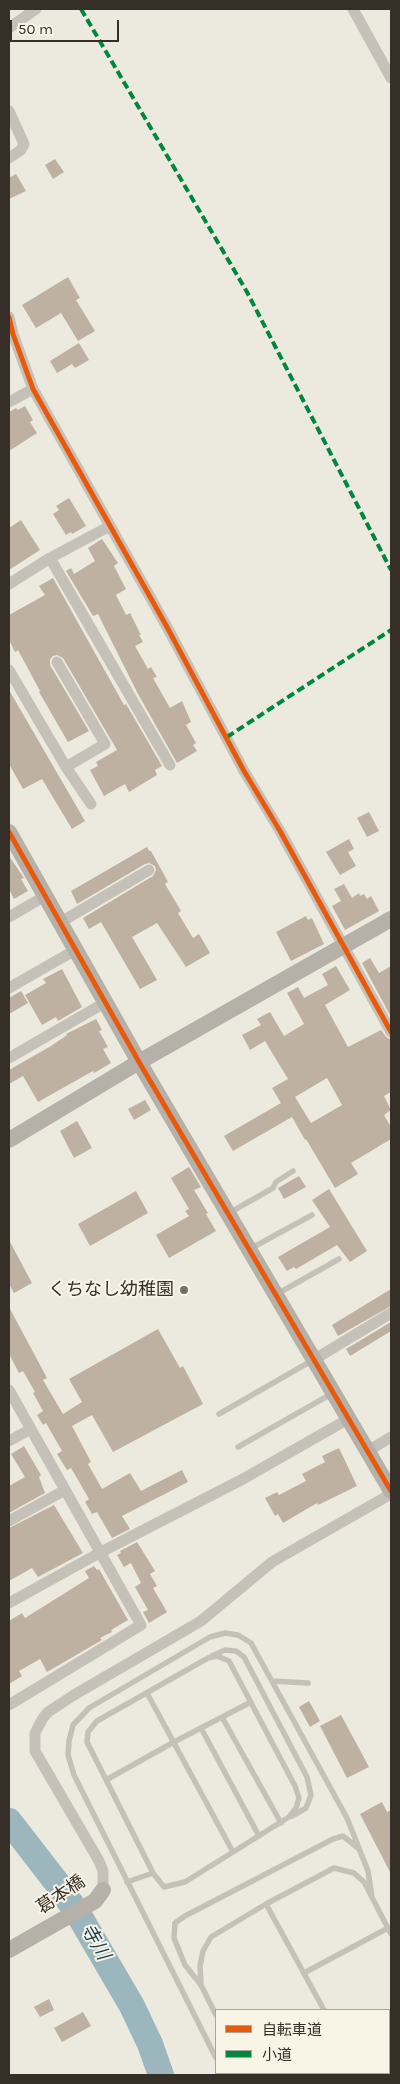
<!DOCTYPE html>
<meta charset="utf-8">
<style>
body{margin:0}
#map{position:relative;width:400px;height:2084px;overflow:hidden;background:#ece9df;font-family:Karla,"Noto Sans JP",sans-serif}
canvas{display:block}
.frame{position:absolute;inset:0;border:10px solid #352f27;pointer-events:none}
.legend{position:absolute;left:215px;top:2009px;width:175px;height:65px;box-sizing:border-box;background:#f9f5e6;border:1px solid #aba69a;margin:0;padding:6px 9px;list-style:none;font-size:15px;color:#352f27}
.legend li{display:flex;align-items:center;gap:10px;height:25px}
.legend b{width:25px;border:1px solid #aba69a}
.scale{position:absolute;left:10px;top:20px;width:109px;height:22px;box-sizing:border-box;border:2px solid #352f27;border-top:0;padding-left:6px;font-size:15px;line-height:18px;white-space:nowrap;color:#352f27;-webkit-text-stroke:4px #f9f5e6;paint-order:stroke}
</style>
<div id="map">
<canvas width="400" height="2084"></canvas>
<div class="frame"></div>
<ul class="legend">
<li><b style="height:6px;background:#e8590c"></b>自転車道</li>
<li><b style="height:6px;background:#00873e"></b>小道</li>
</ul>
<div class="scale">50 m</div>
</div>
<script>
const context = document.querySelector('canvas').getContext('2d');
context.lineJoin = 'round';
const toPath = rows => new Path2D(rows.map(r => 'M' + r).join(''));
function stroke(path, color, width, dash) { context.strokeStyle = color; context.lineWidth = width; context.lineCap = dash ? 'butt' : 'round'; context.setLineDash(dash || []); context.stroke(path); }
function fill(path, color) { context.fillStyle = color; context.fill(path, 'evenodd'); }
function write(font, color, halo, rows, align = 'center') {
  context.font = font + ' Karla,"Noto Sans JP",sans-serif'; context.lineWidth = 4; context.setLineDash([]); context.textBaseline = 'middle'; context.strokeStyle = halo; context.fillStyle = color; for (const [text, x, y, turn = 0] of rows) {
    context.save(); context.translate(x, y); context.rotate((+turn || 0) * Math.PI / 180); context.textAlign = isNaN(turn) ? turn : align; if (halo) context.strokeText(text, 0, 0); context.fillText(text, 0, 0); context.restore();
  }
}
const river = toPath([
 [9,1821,57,1883,80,1917,132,2006,150,2044,161,2075]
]);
const building = toPath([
 [55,159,64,172,53,179,45,165],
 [16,174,26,191,9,199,9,178],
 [68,277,80,298,76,300,95,331,78,341,61,313,36,328,22,305],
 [79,343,89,360,75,368,72,364,57,373,50,361],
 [25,406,33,420,30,422,37,433,9,451,9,412,16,408,18,410],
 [69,498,86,526,72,534,71,532,66,535,53,514,59,510,56,506],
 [21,520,40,550,9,570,9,528],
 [102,539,118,563,114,566,126,589,116,595,126,615,130,613,141,635,139,635,143,642,135,646,148,669,151,667,157,677,153,678,170,708,182,701,191,722,186,725,196,743,193,745,197,751,177,763,138,694,98,614,93,616,66,571,71,568,74,574,95,561,88,548],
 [53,578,124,705,126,704,162,766,155,770,157,775,129,792,125,784,104,796,90,770,98,766,96,762,117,750,63,658,57,655,53,656,50,659,50,665,89,731,68,742,39,692,40,691,18,650,15,652,9,640,9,615,45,595,39,586],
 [9,690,85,821,72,829,42,779,23,789,9,764],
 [369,812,379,831,367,837,357,818],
 [349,839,354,849,348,852,356,866,340,875,326,852],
 [147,847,149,851,151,851,168,882,165,884,181,911,178,913,193,938,199,934,210,953,186,967,157,923,132,937,157,980,140,989,101,922,89,929,83,918,153,876,156,870,155,866,149,863,145,864,77,904,71,891],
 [9,856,24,878,21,879,28,891,14,899,9,889],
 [344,884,352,898,359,893,360,896,364,894,367,899,371,896,379,911,345,930,332,906,341,901,334,889],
 [306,916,308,920,312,918,324,944,291,961,276,932],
 [370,958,379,973,391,966,391,1017,362,963],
 [336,966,350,990,325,1005,348,1047,381,1030,387,1038,391,1039,391,1092,384,1096,391,1110,384,1115,391,1127,391,1139,351,1163,358,1174,335,1188,306,1139,305,1140,292,1117,233,1151,224,1136,281,1103,272,1088,288,1079,265,1041,250,1050,242,1035,261,1025,257,1019,270,1012,284,1036,304,1024,287,993,298,987,304,998,328,985,322,974],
 [327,1078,342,1105,311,1123,295,1097],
 [62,969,82,1007,58,1021,56,1017,42,1025,25,995,46,983,43,979],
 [21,991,28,1003,9,1014,9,998],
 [96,1019,102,1030,99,1031,108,1047,103,1049,111,1063,94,1073,93,1071,38,1102,23,1076,9,1084,9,1070,51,1046,67,1035,66,1034],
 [145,1100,151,1110,134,1120,128,1109],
 [77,1121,92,1148,74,1158,60,1131],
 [189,1167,201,1187,194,1190,208,1213,206,1214,216,1231,169,1258,156,1235,189,1216,185,1211,189,1209,171,1178],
 [299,1176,306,1187,284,1199,278,1188],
 [329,1189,367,1251,350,1262,337,1245,296,1269,294,1267,287,1271,278,1257,330,1227,312,1200],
 [136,1191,148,1213,90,1246,78,1224],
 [9,1240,32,1283,14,1293,9,1284],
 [391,1289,391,1306,338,1336,332,1325],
 [9,1307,47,1378,43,1380,63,1414,82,1402,69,1379,158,1329,180,1368,183,1366,203,1404,113,1452,92,1415,72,1426,91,1462,88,1464,102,1489,130,1473,141,1491,182,1470,188,1482,122,1516,130,1529,112,1538,97,1512,92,1514,85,1502,89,1499,71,1468,67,1470,57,1454,62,1451,46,1423,43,1425,37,1415,43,1411,33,1393,35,1392,23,1371,19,1373,9,1354],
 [391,1322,391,1331,350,1356,346,1349],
 [24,1446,41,1475,39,1477,45,1493,9,1513,9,1486,25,1477,11,1454],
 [339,1448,357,1486,318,1505,317,1503,283,1523,278,1514,275,1516,265,1498,277,1492,279,1495,306,1481,302,1474,325,1462,322,1456],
 [54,1505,83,1553,38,1577,32,1568,9,1581,9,1528],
 [137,1542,155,1571,150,1574,157,1586,153,1588,167,1612,149,1623,143,1612,148,1610,135,1587,141,1583,131,1563,124,1567,117,1555,121,1553,120,1551],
 [94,1566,97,1570,99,1569,128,1620,111,1630,112,1632,100,1638,102,1640,47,1672,40,1659,19,1671,22,1676,9,1684,9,1621,22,1613,25,1618,89,1578,85,1571],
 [309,1701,320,1721,310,1727,299,1707],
 [341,1715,369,1767,347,1778,320,1726],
 [382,1802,387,1812,391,1810,391,1874,360,1814],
 [49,1999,54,2010,40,2017,34,2007],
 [83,2012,91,2026,62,2042,54,2028]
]);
const lane = toPath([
 [229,1213,273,1188,276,1182,293,1171],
 [250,1249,312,1215],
 [277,1294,339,1259],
 [219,1414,313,1360],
 [238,1447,333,1393],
 [212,1656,225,1650,236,1651,244,1657,307,1777,311,1795,306,1808,292,1816],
 [217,1656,229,1661,295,1786,299,1798,296,1808,289,1817,185,1882,164,1887,153,1873,87,1742,88,1732,97,1721,208,1658,217,1656],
 [272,1681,308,1683],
 [147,1693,233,1852],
 [222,1717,281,1823],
 [201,1728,259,1836],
 [106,1780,174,1742,251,1702],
 [127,1882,153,1873],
 [266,1904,324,2010],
 [304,1973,388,1928],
 [201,1985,185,1965,174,1938,175,1923,185,1916,333,1839,343,1836,358,1848],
 [216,2015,201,1985,200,1966,203,1951,211,1937,266,1904,334,1868,354,1873,364,1882,391,1934],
 [389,2046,391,2044],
 [216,2058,74,1775,68,1755,69,1741,73,1725,89,1708,210,1637,225,1633,238,1635,251,1643,347,1818,368,1871,372,1897],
 [224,2073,225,2075],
 [245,2073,247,2075],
 [357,2073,359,2075],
 [333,2075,339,2073]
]);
const street = toPath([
 [353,9,391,78],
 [9,28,36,9],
 [9,111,24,144,21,150,9,158],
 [9,317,13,334,33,389,167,627,244,771,280,831,391,1032],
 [9,402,33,389],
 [50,558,170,765],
 [9,584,50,558,110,526],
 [57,662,105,744,66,767],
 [9,670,66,767,91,804],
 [9,917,45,896],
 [61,922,149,870],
 [9,988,77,949],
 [9,1058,106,1002],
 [315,1359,391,1313],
 [9,1390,141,1625,9,1705],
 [9,1441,31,1429],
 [368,1451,391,1437],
 [9,1521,65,1490],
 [9,1603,101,1552,243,1479,350,1418],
 [103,1890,103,1871,99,1861,35,1751,35,1733,43,1718,48,1712,74,1695,201,1621,272,1562,391,1494]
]);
const secondary = toPath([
 [9,832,139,1062,391,1491],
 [9,1140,139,1062,391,919],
 [9,1950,95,1901,103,1890]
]);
const quiet = toPath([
 [81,9,247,292,391,570],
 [227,737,391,630]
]);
const cycleway = toPath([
 [9,317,13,334,33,389,167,627,244,771,280,831,391,1032],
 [9,832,139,1062,391,1491]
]);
const markers = [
 [184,1290,5,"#757067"]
];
const poiNames = [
 ["くちなし幼稚園",174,1290]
];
const streetNames = [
 ["葛本橋",61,1895,-34]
];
const waterNames = [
 ["寺川",95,1942,60]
];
stroke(river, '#9cb6bd', 26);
fill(building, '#bfb1a1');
stroke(lane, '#c5c1b8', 5.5);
stroke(street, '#c5c1b8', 11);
stroke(secondary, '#b5b1a9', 16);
stroke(quiet, '#00873e', 4, [8, 4]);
stroke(cycleway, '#e8590c', 5);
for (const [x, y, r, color] of markers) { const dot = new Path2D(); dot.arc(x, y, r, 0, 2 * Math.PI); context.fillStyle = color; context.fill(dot); stroke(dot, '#f9f5e6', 2); }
write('18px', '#352f27', '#f9f5e6', poiNames, 'right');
write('18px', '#352f27', '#f9f5e6', streetNames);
write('italic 19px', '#1d4556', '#f9f5e6', waterNames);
</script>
